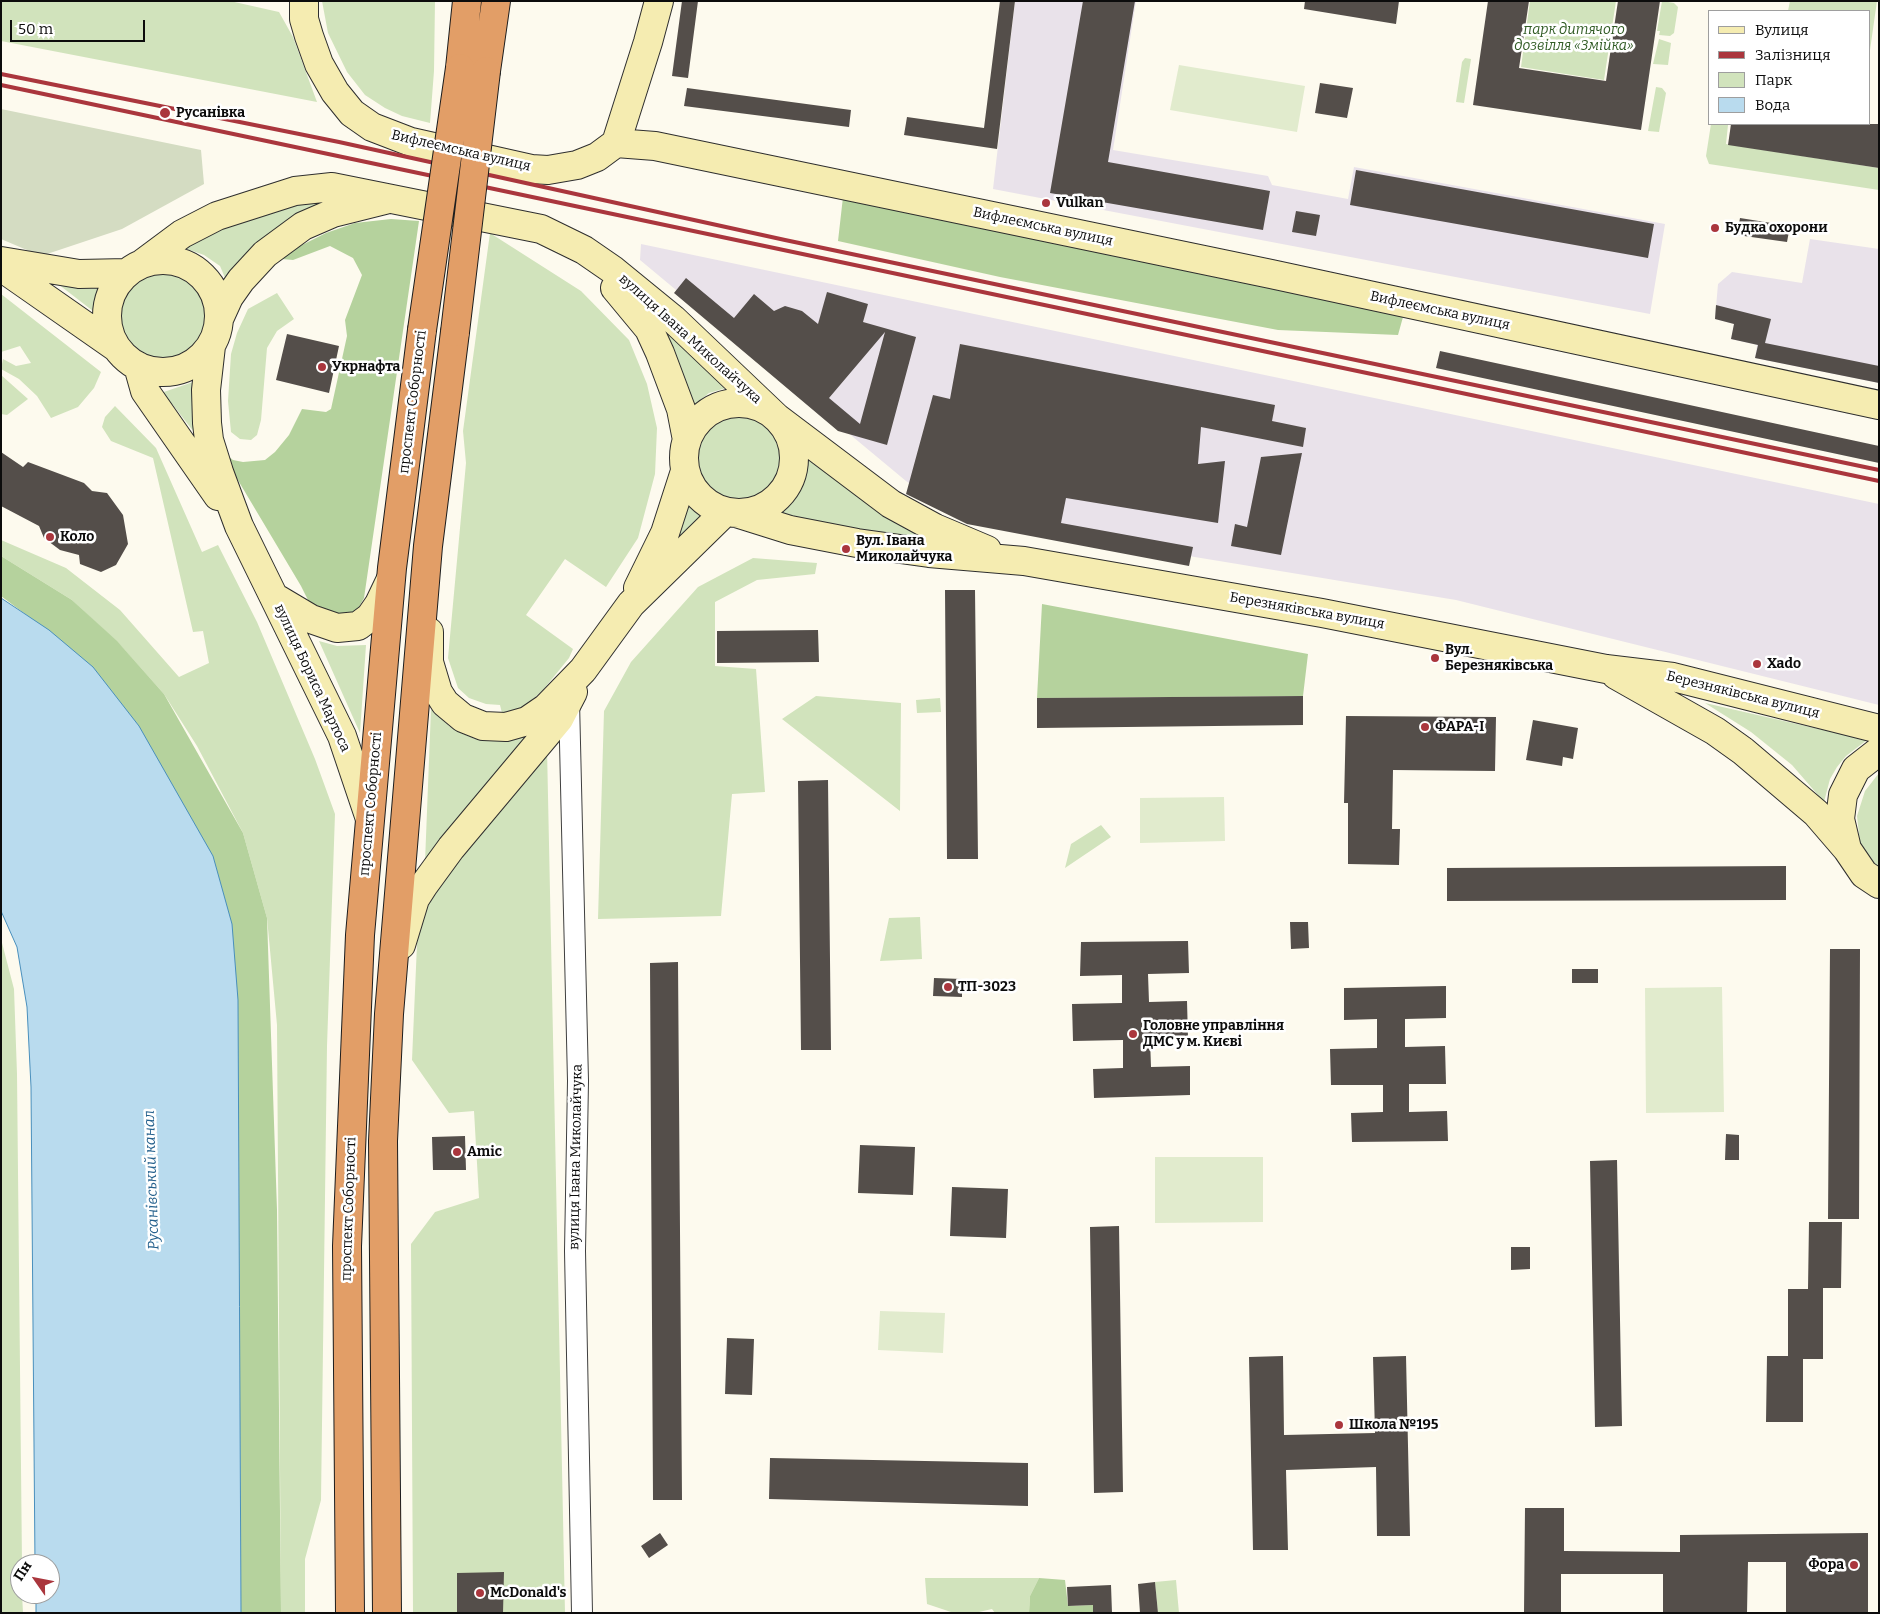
<!DOCTYPE html>
<meta charset="utf-8">
<style>
body{margin:0}
#map{position:relative;width:1880px;height:1614px;overflow:hidden;background:#fdfaee;font-family:Bitter,serif}
canvas{display:block}
.frame{position:absolute;inset:0;border:2px solid #0c0c0c;pointer-events:none}
.legend{position:absolute;left:1708px;top:10px;width:162px;height:115px;box-sizing:border-box;background:#fff;border:1px solid #9e9e9e;margin:0;padding:6px 9px;list-style:none;font-size:15px;color:#0c0c0c}
.legend li{display:flex;align-items:center;gap:10px;height:25px}
.legend b{width:25px;border:1px solid #9e9e9e}
.north{position:absolute;left:10px;top:1554px;width:50px;height:50px;box-sizing:border-box;background:#fff;border:1px solid #9e9e9e;border-radius:50%;rotate:303deg;font-size:14px;font-weight:700;line-height:20px;text-align:center;color:#0c0c0c}
.north::after{content:'';display:block;margin:auto;width:18px;height:22px;background:#aa363d;clip-path:polygon(50% 0,100% 100%,50% 72%,0 100%)}
.scale{position:absolute;left:10px;top:20px;width:135px;height:22px;box-sizing:border-box;border:2px solid #0c0c0c;border-top:0;padding-left:6px;font-size:15px;line-height:18px;white-space:nowrap;color:#0c0c0c;-webkit-text-stroke:4px #fff;paint-order:stroke}
</style>
<div id="map">
<canvas width="1880" height="1614"></canvas>
<div class="frame"></div>
<ul class="legend">
<li><b style="height:6px;background:#f5ecb1"></b>Вулиця</li>
<li><b style="height:6px;background:#aa363d"></b>Залізниця</li>
<li><b style="height:14px;background:#d1e3bc"></b>Парк</li>
<li><b style="height:14px;background:#b9dbee"></b>Вода</li>
</ul>
<div class="north">Пн</div>
<div class="scale">50 m</div>
</div>
<script>
const context = document.querySelector('canvas').getContext('2d');
context.lineJoin = 'round';
function fill(path, color) { context.fillStyle = color; context.fill(path, 'evenodd'); }
const toPath = rows => new Path2D(rows.map(r => 'M' + r).join(''));
function stroke(path, color, width, dash) { context.strokeStyle = color; context.lineWidth = width; context.lineCap = dash ? 'butt' : 'round'; context.setLineDash(dash || []); context.stroke(path); }
function write(font, color, halo, rows, align = 'center') {
  context.font = font + ' Bitter,serif'; context.lineWidth = 5; context.setLineDash([]); context.textBaseline = 'middle'; context.strokeStyle = halo; context.fillStyle = color; for (const [text, x, y, turn = 0] of rows) {
    context.save(); context.translate(x, y); context.rotate((+turn || 0) * Math.PI / 180); context.textAlign = isNaN(turn) ? turn : align; if (halo) context.strokeText(text, 0, 0); context.fillText(text, 0, 0); context.restore();
  }
}
const industrial = toPath([
 [1015,1,1136,1,1113,150,1268,176,1272,185,1348,199,1354,167,1665,224,1650,314,993,189],
 [1810,239,1879,249,1879,383,1755,358,1757,345,1731,339,1734,324,1715,319,1718,284,1732,272,1802,283],
 [641,244,1879,504,1879,705,1456,600,1043,532,950,511,906,481,640,260]
]);
const green = toPath([
 [1,1,230,1,279,12,293,37,317,102,1,41],
 [322,1,435,1,434,71,430,123,402,116,385,108,365,95,347,72,328,33],
 [1530,1,1616,1,1604,80,1521,67],
 [1662,1,1674,3,1678,7,1674,33,1670,36,1659,35,1660,31,1657,31],
 [1790,1,1877,1,1869,57,1869,11,1788,11],
 [1659,39,1671,43,1668,65,1653,64],
 [1465,58,1471,59,1464,103,1456,102,1462,62],
 [1656,87,1662,88,1666,93,1659,132,1648,131],
 [1711,124,1728,125,1726,144,1879,168,1879,190,1709,164,1706,156],
 [325,200,294,217,252,247,226,280,220,266,204,255,184,248,207,234,258,213,296,203],
 [490,233,581,291,629,340,647,384,657,428,655,474,638,538,606,587,565,559,526,615,573,649,569,658,543,690,520,711,503,717,500,705,486,704,469,698,458,688,448,658,466,463,463,431],
 '120 316a44 44 0 1 1 88 0a44 44 0 1 1-88 0Z',
 [58,284,101,286,93,311],
 [277,293,294,319,277,331,267,348,261,420,257,435,251,440,240,439,231,432,228,401,231,354,237,333,248,309],
 [1,294,101,372,94,388,78,407,51,418,37,396,19,379,1,369,3,359,16,366,31,363,20,346,1,352],
 [655,317,733,386,709,393,688,410],
 [1,375,28,399,7,415,1,414],
 [196,381,197,436,173,405,158,394],
 [115,406,156,448,202,552,218,545,257,622,315,759,335,814,327,1046,321,1500,305,1559,305,1613,281,1613,277,1025,267,918,243,833,197,746,164,694,122,647,72,600,1,556,1,540,66,568,120,610,179,677,209,663,203,631,193,632,153,458,111,441,102,427,105,417],
 '697 458a43 43 0 1 1 86 0a43 43 0 1 1-86 0Z',
 [807,448,952,544,772,515,795,496,808,469],
 [686,500,700,513,714,519,662,560],
 [753,558,817,563,815,574,757,580,715,602,715,666,756,669,765,792,732,794,721,916,598,919,604,711,631,662,698,587],
 [319,641,337,646,366,645,360,733],
 [816,696,901,703,900,811,782,719],
 [940,698,941,712,917,713,916,700],
 [1705,703,1867,740,1846,756,1837,767,1830,779,1824,802,1792,765,1751,732],
 [431,709,449,726,471,737,495,740,541,727,425,862],
 [547,748,565,1613,413,1613,411,1244,435,1212,479,1198,474,1111,449,1113,412,1060,418,921,454,856],
 [1879,773,1879,869,1866,855,1860,843,1857,816,1865,791],
 [1101,825,1111,837,1065,868,1071,844],
 [920,917,922,959,880,961,889,918],
 [1,939,14,989,17,1074,22,1564,20,1564,20,1594,22,1594,23,1613,1,1613],
 [925,1578,1039,1578,1030,1596,1029,1613,995,1613,992,1609,979,1612,951,1612,927,1604],
 [1176,1580,1179,1613,1158,1613,1155,1582]
]);
const forest = toPath([
 [843,197,1403,317,1398,335,1278,330,1000,277,838,241],
 [391,219,419,221,364,598,355,614,344,621,310,604,301,586,220,450,233,460,243,462,265,460,275,452,289,435,302,409,326,412,331,409,347,336,345,320,362,275,353,258,330,246,293,260,282,259,300,246,326,233,355,223],
 [1,556,72,600,117,641,164,694,243,833,267,918,277,1210,281,1613,241,1613,238,1052,29,617,1,596],
 [1042,604,1308,654,1303,696,1037,698],
 [1039,1578,1065,1580,1068,1606,1093,1605,1093,1613,1029,1613,1030,1596]
]);
const cemetery = toPath([
 [1,109,201,150,204,184,122,229,41,256,1,239]
]);
const pitch = toPath([
 [1179,65,1305,86,1297,132,1170,110],
 [1224,797,1225,841,1140,843,1140,798],
 [1722,987,1724,1112,1646,1113,1645,988],
 [1155,1157,1263,1157,1263,1222,1155,1223],
 [880,1311,945,1313,943,1353,878,1350]
]);
const water = toPath([
 [1,598,49,630,93,667,139,726,213,856,232,924,238,1000,241,1613,36,1613,36,1594,50,1594,50,1564,35,1564,31,1087,27,1007,17,947,1,911,1,598]
]);
const building = toPath([
 [682,1,698,1,688,78,672,76],
 [1000,1,1015,1,997,149,904,135,907,117,984,128],
 [1083,1,1135,1,1108,162,1270,191,1263,230,1050,193],
 [1305,1,1399,1,1396,24,1304,9],
 [1488,1,1529,1,1519,68,1606,81,1618,1,1660,1,1641,130,1473,105],
 [1320,83,1353,88,1347,118,1315,113],
 [687,88,851,110,849,127,684,106],
 [1731,124,1879,124,1879,168,1728,145],
 [1356,170,1654,224,1648,258,1350,205],
 [1296,211,1320,215,1316,236,1292,232],
 [1740,218,1790,226,1787,242,1737,235],
 [686,278,734,318,754,294,774,311,785,306,802,311,818,324,827,292,868,304,863,322,916,337,887,445,838,431,674,293],
 [885,332,860,424,829,398],
 [1716,305,1771,319,1765,343,1879,366,1879,383,1755,358,1758,345,1731,339,1734,324,1715,319],
 [287,334,339,346,329,393,276,380],
 [960,344,1275,405,1272,421,1306,428,1303,447,1201,427,1198,464,1225,461,1218,523,1066,498,1061,523,1193,547,1189,566,967,524,906,494,933,395,950,399],
 [1440,351,1879,446,1879,463,1436,368],
 [1,452,23,467,28,462,84,483,92,491,107,493,123,515,128,544,116,565,101,572,80,564,79,555,60,550,44,538,39,526,1,506],
 [1302,453,1281,555,1231,546,1235,524,1247,527,1261,457],
 [945,590,975,590,978,859,947,859],
 [818,630,819,662,717,663,717,631],
 [1303,696,1303,725,1037,728,1037,698],
 [1346,716,1496,717,1495,771,1393,770,1392,829,1400,829,1399,865,1348,864,1348,803,1344,803],
 [1533,720,1578,728,1573,759,1563,757,1562,766,1526,760],
 [828,780,831,1050,801,1050,798,781],
 [1786,866,1786,900,1447,901,1447,868],
 [1290,922,1308,922,1309,948,1291,949],
 [1188,941,1189,973,1148,974,1149,1002,1187,1001,1188,1038,1150,1039,1151,1067,1190,1066,1190,1095,1094,1098,1093,1069,1123,1068,1123,1040,1073,1041,1072,1004,1122,1003,1122,975,1080,976,1081,942],
 [1830,949,1860,949,1859,1219,1828,1219],
 [678,962,682,1500,653,1500,650,963],
 [1572,969,1598,969,1598,983,1572,983],
 [934,978,962,979,962,997,933,996],
 [1446,986,1446,1018,1405,1019,1405,1047,1445,1046,1446,1084,1409,1084,1409,1112,1447,1111,1448,1141,1352,1142,1351,1113,1383,1112,1383,1085,1331,1085,1330,1049,1377,1048,1377,1019,1344,1020,1344,988],
 [1726,1134,1739,1135,1739,1160,1725,1160],
 [465,1136,466,1170,433,1170,432,1137],
 [860,1145,915,1147,913,1195,858,1193],
 [1617,1160,1622,1426,1595,1427,1590,1161],
 [952,1187,1008,1189,1006,1238,950,1236],
 [1809,1222,1842,1222,1841,1288,1823,1288,1823,1359,1803,1359,1803,1422,1766,1422,1767,1356,1788,1356,1788,1289,1808,1289],
 [1119,1226,1123,1492,1094,1493,1090,1227],
 [1511,1247,1530,1247,1530,1269,1511,1270],
 [727,1338,754,1339,752,1395,725,1394],
 [1283,1356,1284,1435,1375,1433,1373,1357,1406,1356,1410,1536,1377,1536,1376,1467,1286,1470,1288,1550,1253,1550,1249,1357],
 [770,1458,1028,1463,1028,1506,769,1499],
 [1525,1508,1564,1508,1564,1551,1680,1552,1680,1535,1868,1533,1868,1613,1786,1613,1786,1562,1748,1562,1747,1613,1663,1613,1663,1574,1561,1574,1561,1613,1524,1613],
 [660,1533,668,1545,649,1558,641,1546],
 [504,1572,503,1613,457,1613,457,1573],
 [1155,1582,1158,1613,1140,1613,1138,1584],
 [1111,1585,1112,1613,1093,1613,1093,1605,1068,1606,1067,1587]
]);
const street = toPath([
 [569,701,578,1081,575,1251,582,1613]
]);
const secondary = toPath([
 [304,1,304,19,309,36,319,64,335,92,352,113,372,127,411,142,531,169,548,170,577,165,597,157,616,143,655,146,1271,274,1879,405],
 [616,143,648,42,659,1],
 '107 316a56 56 0 1 1 112 0a56 56 0 1 1-112 0Z',
 [1,261,79,274,127,273],
 [143,263,182,234,217,216,295,191,332,187,541,229,584,250,613,270,673,319,777,418,891,504,935,528,987,550],
 [1,267,117,348],
 [615,288,649,329,660,353,681,409,687,440],
 [219,319,229,297,241,280,265,254,303,226,333,213,385,200],
 [211,346,206,390,207,423,209,440,219,472,239,526,342,736,369,816],
 [138,366,145,391,218,496],
 '684 458a55 55 0 1 1 110 0a55 55 0 1 1-110 0Z',
 [739,514,790,530,857,543,929,553,1024,561,1322,613,1606,669,1673,677,1879,729],
 [638,588,665,533,685,471],
 [274,597,311,619,337,628,358,626,370,617,379,604,390,581],
 [429,632,429,662,438,692,445,703,463,718,483,726,506,727,527,721,546,708,583,670,631,604,725,512],
 [1616,675,1715,731,1743,751,1816,813,1847,849],
 [1879,751,1856,769,1843,795,1840,819,1847,849,1864,874,1879,884],
 [401,945,415,899,424,885,451,848,559,719,573,692]
]);
const highway = toPath([
 [460,68,467,1],
 [486,71,496,1],
 [350,1613,347,1246,360,935,392,568,422,330],
 [387,1613,383,1141,389,1014,428,546,455,332]
]);
const rail = toPath([
 [1,74,339,142,785,240,1879,470],
 [1,85,1879,481]
]);
const highwayBridge = toPath([
 [422,330,460,68],
 [455,332,486,71]
]);
const markers = [
 [165,113,6,"#aa363d"],
 [1046,203,5,"#aa363d"],
 [1715,228,5,"#aa363d"],
 [322,367,5,"#aa363d"],
 [50,537,5,"#aa363d"],
 [846,549,5,"#aa363d"],
 [1435,658,5,"#aa363d"],
 [1757,664,5,"#aa363d"],
 [1425,727,5,"#aa363d"],
 [948,987,5,"#aa363d"],
 [1133,1034,5,"#aa363d"],
 [457,1152,5,"#aa363d"],
 [1339,1425,5,"#aa363d"],
 [1854,1565,5,"#aa363d"],
 [480,1593,5,"#aa363d"]
];
const parkNames = [
 ["парк дитячого",1574,30],
 ["дозвілля «Змійка»",1574,46]
];
const poiNames = [
 ["Русанівка",176,113],
 ["Vulkan",1056,203],
 ["Будка охорони",1725,228],
 ["Укрнафта",332,367],
 ["Коло",60,537],
 ["Вул. Івана",856,541],
 ["Миколайчука",856,557],
 ["Вул.",1445,650],
 ["Березняківська",1445,666],
 ["Xado",1767,664],
 ["ФАРА-І",1435,727],
 ["ТП-3023",958,987],
 ["Головне управління",1143,1026],
 ["ДМС у м. Києві",1143,1042],
 ["Amic",467,1152],
 ["Школа №195",1349,1425],
 ["Фора",1844,1565,"right"],
 ["McDonald's",490,1593]
];
const streetNames = [
 ["Вифлеємська вулиця",461,151,13],
 ["Вифлеємська вулиця",1043,227,12],
 ["Вифлеємська вулиця",1440,311,12],
 ["вулиця Івана Миколайчука",690,339,42],
 ["проспект Соборності",413,402,-83],
 ["Березняківська вулиця",1307,611,10],
 ["вулиця Бориса Мартоса",312,678,65],
 ["Березняківська вулиця",1743,695,14],
 ["проспект Соборності",371,804,-85],
 ["вулиця Івана Миколайчука",576,1157,-89],
 ["проспект Соборності",349,1209,-88]
];
const waterNames = [
 ["Русанівський канал",152,1180,-92]
];
fill(industrial, '#e9e2ea');
fill(green, '#d1e3bc');
fill(forest, '#b5d29d');
fill(cemetery, '#d4dcc2');
fill(pitch, '#e1ebcd');
fill(water, '#b9dbee');
stroke(water, '#498fbc', 1);
fill(building, '#544e4a');
stroke(street, '#3f3f3f', 22);
stroke(secondary, '#2e2e2e', 30);
stroke(highway, '#1d1d1d', 30);
stroke(street, '#fff', 20);
stroke(secondary, '#f5ecb1', 28);
stroke(highway, '#e29e67', 28);
stroke(rail, '#aa363d', 4);
stroke(highwayBridge, '#1d1d1d', 30, []);
stroke(highwayBridge, '#e29e67', 28);
for (const [x, y, r, color] of markers) { const dot = new Path2D(); dot.arc(x, y, r, 0, 2 * Math.PI); context.fillStyle = color; context.fill(dot); stroke(dot, '#fff', 2); }
write('italic 14px', '#315c25', '#fff', parkNames);
write('bold 14px', '#0c0c0c', '#fff', poiNames, 'left');
write('14px', '#0c0c0c', '#fff', streetNames);
write('italic 15px', '#26628e', '#fff', waterNames);
</script>
